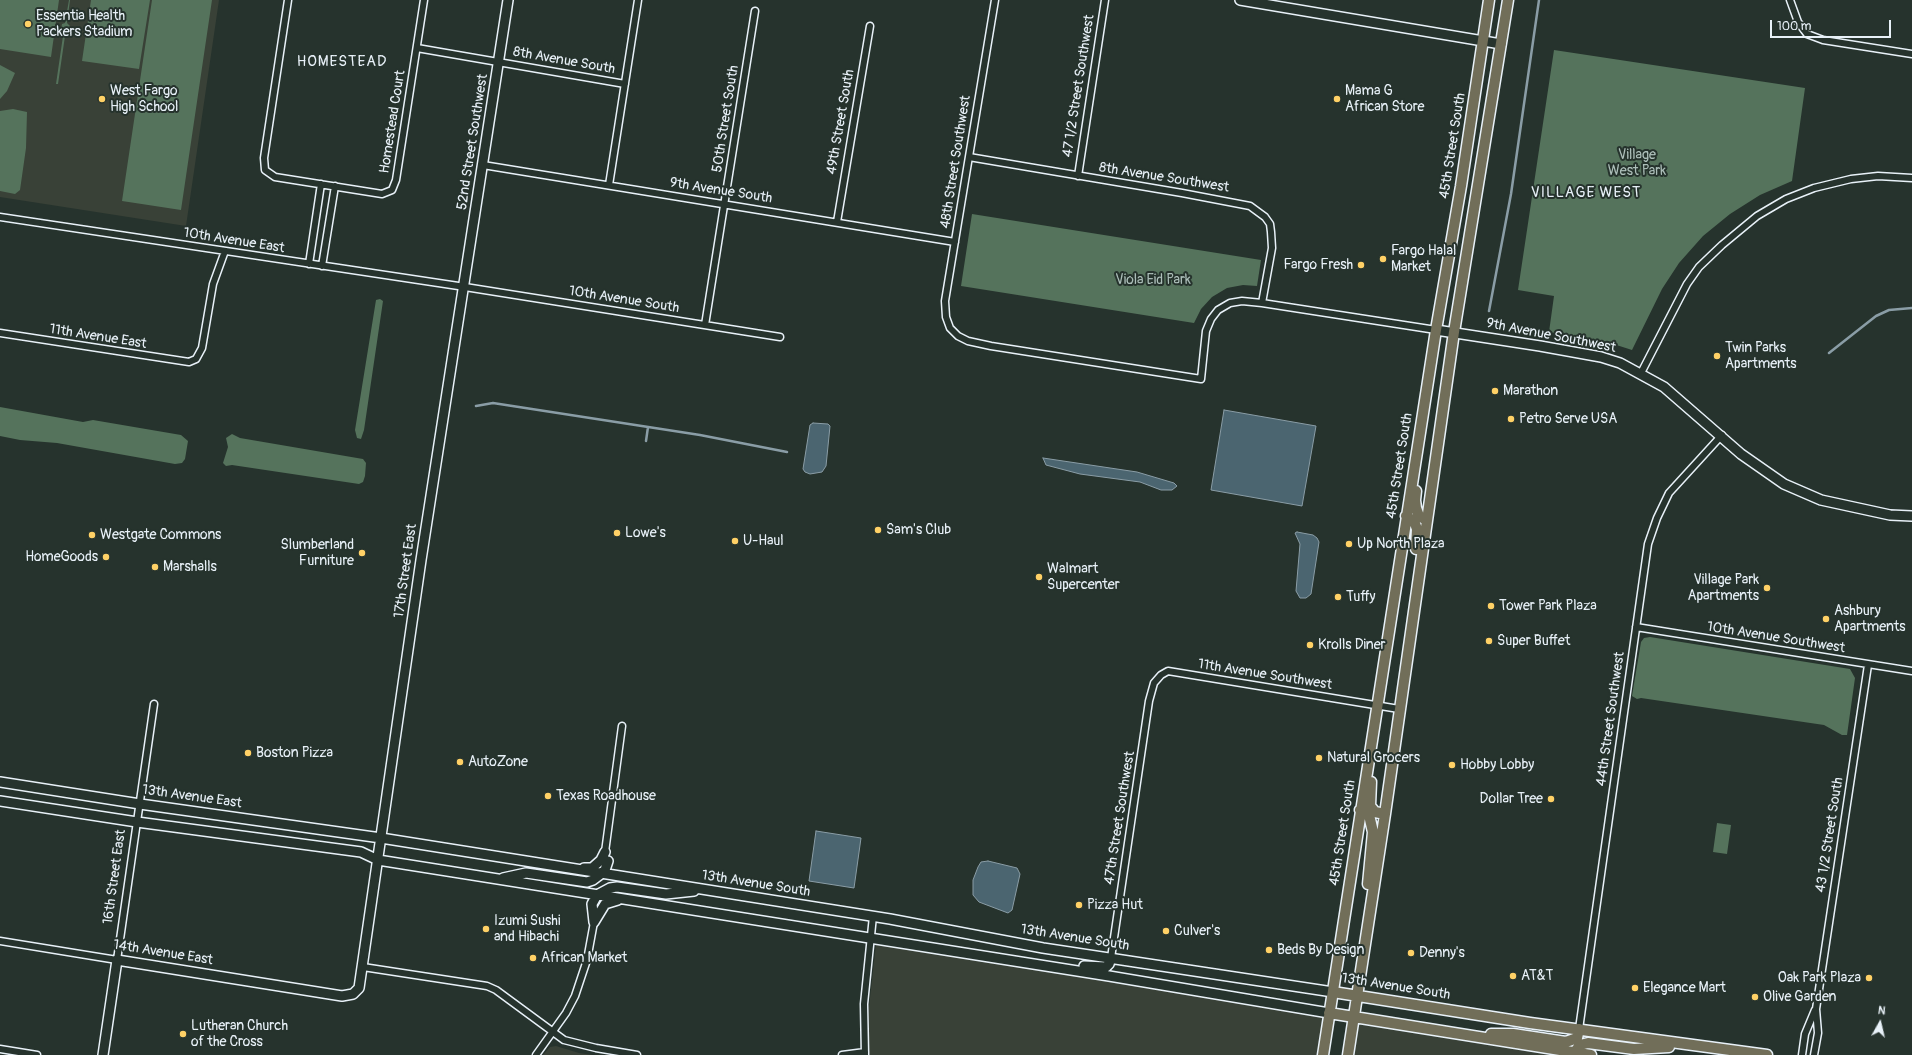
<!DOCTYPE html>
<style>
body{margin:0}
#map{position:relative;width:1912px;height:1055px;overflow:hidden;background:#26332d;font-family:Pangolin,sans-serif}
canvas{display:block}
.north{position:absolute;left:1860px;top:1003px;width:40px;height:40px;-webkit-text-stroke:3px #26332d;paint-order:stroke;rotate:8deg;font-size:11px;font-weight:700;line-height:16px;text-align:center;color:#e8f1f8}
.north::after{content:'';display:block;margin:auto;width:14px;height:18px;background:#e8f1f8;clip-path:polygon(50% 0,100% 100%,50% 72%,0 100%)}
.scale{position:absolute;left:1770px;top:20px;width:121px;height:18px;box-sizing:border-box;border:2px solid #e8f1f8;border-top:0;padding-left:5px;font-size:12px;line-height:14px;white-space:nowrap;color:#e8f1f8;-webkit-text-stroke:3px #26332d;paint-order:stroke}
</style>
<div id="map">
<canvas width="1912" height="1055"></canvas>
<div class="north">N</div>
<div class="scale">100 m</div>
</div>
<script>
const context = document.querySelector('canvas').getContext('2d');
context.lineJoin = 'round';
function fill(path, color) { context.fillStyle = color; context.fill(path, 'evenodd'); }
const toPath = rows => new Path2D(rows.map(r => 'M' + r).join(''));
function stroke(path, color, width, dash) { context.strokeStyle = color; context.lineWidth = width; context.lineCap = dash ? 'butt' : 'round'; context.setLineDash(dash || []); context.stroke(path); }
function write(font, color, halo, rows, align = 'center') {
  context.font = font + ' Pangolin,sans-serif'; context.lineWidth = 4; context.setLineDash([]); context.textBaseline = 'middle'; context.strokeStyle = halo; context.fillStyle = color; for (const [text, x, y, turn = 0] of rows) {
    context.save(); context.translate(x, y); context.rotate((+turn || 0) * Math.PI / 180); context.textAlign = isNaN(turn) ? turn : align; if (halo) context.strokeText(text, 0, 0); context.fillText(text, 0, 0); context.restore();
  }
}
const built = toPath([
 [0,0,219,0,186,226,0,197],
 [876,944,1324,1016,1319,1055,869,1055,869,1007],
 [1356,1020,1566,1055,1351,1055],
 [556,1046,579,1053,593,1055,543,1055,550,1047]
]);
const green = toPath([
 [0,0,59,0,51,57,0,49],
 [69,0,70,0,67,23,70,26,69,37,65,36,58,84,56,84,63,36,60,36,62,24,65,23],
 [91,0,150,0,139,69,82,61],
 [152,0,212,0,181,210,122,201],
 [1554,50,1805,88,1792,181,1760,195,1730,214,1703,236,1679,263,1662,289,1632,350,1607,342,1549,332,1554,296,1518,290],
 [0,65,15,73,7,91,0,99],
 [13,109,27,112,26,148,20,190,15,194,0,191,0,111],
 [972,214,1261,260,1257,286,1243,285,1227,288,1212,297,1201,309,1194,323,961,286],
 [380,299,383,301,364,430,361,439,357,438,355,430,376,300],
 [0,407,83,422,93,420,181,435,188,441,185,459,182,463,175,464,57,443,20,440,0,436],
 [232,434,240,438,363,459,366,463,365,476,363,482,359,484,232,465,226,466,223,463,228,447,226,438],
 [1650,637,1850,669,1855,678,1847,735,1842,735,1824,725,1641,698,1637,699,1632,696,1641,642,1644,638],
 [1717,823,1731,825,1727,854,1713,852]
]);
const water = toPath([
 [1224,410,1316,426,1302,506,1211,490,1224,410],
 [813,423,828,424,830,426,826,466,822,472,810,474,805,472,803,469,810,425,813,423],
 [1043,458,1137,472,1174,483,1177,486,1172,490,1161,490,1140,482,1080,474,1046,465,1043,458],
 [1297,532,1313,535,1317,538,1319,542,1311,594,1306,598,1300,598,1296,591,1300,544,1295,533,1297,532],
 [816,831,861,838,854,888,809,881,816,831],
 [988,861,1017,868,1020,874,1012,910,1008,913,979,902,973,895,973,880,978,867,981,862,988,861]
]);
const stream = toPath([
 [1489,311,1511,194,1539,0],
 [1829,353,1876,316,1889,310,1912,308],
 [476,406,493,403,700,435,787,452],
 [646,441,648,427]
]);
const street = toPath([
 [288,0,264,158,265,170,275,177,382,194,392,190,396,180,424,0],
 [995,0,945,301,946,317,950,328,958,336,968,341,991,346,1201,379,1206,331,1211,319,1218,310,1230,303,1242,301,1262,303,1436,330],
 [1790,0,1798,22,1807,34,1823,40,1912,54],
 [417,48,625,84],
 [969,157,1182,193,1250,206,1265,217,1270,224,1271,232,1272,248,1262,303],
 [483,165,955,242],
 [1078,176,1105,0],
 [609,185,638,0],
 [0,217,465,287,780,337],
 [837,222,870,26],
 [309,264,321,184],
 [322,266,335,186],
 [705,325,755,11],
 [0,333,189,362,196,359,202,348,213,284,225,251],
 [1641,373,1687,284,1699,267,1722,245,1757,216,1786,199,1814,188,1851,179,1878,176,1912,178],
 [1636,627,1912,671],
 [605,852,622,726],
 [0,941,117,960,154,704],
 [1111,958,1149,701,1154,683,1161,675,1168,671,1399,709],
 [363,967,487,986,496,990,564,1040,596,1048,637,1055],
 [1579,1029,1648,544,1657,518,1669,493,1722,435],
 [0,1049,37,1055],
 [536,1055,566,1013,575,996,587,960,594,922],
 [842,1055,865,1052],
 [865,1055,864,1004,873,916],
 [1802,1055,1805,1034,1815,1010],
 [1814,1055,1818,1033,1816,1009,1868,665]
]);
const secondary = toPath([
 [1240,0,1501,44],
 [1436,330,1540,346,1601,357,1620,363,1664,387,1741,454,1784,484,1821,500,1890,515,1912,516],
 [0,782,140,804,381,838,890,919,1043,948,1333,992],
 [0,801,137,822,361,852,378,860,1109,976,1329,1013],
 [584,868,592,868,601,860,605,852],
 [503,878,526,873,587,882,593,880,601,874,605,870,608,861],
 [594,922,592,904,597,895,610,888,617,887,666,894,694,891],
 [594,922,605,904,618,900],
 [1084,966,1106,967,1109,964,1111,958],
 [103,1055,117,960,342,996,353,994,359,988,421,560,508,0]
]);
const primary = toPath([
 [1416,491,1415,500,1416,508,1419,516,1426,520],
 [1406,516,1414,521,1417,529,1416,549],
 [1371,782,1370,806,1375,812,1385,814],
 [1360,810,1369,815,1373,832,1368,884],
 [1333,992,1530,1023,1767,1055],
 [1329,1013,1591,1055],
 [1491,1034,1513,1034,1566,1042,1577,1038,1579,1029],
 [1574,1053,1580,1045,1588,1043,1634,1049,1669,1047],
 [1323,1055,1436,330,1461,186,1489,0],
 [1348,1055,1385,814,1454,332,1508,0]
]);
const markers = [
 [28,24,4,"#ffd166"],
 [102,99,4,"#ffd166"],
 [1337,99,4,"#ffd166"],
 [1383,259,4,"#ffd166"],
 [1361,265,4,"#ffd166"],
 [1717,356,4,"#ffd166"],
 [1495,391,4,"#ffd166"],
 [1511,419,4,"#ffd166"],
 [878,530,4,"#ffd166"],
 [617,533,4,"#ffd166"],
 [92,535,4,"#ffd166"],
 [735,541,4,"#ffd166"],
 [1349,544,4,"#ffd166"],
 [362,553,4,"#ffd166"],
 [106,557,4,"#ffd166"],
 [155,567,4,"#ffd166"],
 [1039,577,4,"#ffd166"],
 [1767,588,4,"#ffd166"],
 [1338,597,4,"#ffd166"],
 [1491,606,4,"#ffd166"],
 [1826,619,4,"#ffd166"],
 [1489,641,4,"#ffd166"],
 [1310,645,4,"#ffd166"],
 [248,753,4,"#ffd166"],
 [1319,758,4,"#ffd166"],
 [460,762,4,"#ffd166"],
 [1452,765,4,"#ffd166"],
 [548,796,4,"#ffd166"],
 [1551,799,4,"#ffd166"],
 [1079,905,4,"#ffd166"],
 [486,929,4,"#ffd166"],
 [1166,931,4,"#ffd166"],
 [1269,950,4,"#ffd166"],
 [1411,953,4,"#ffd166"],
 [533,958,4,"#ffd166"],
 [1513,976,4,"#ffd166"],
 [1869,978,4,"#ffd166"],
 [1635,988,4,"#ffd166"],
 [1755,997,4,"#ffd166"],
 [183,1034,4,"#ffd166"]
];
const poiNames = [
 ["Essentia Health",36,16],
 ["Packers Stadium",36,32],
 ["West Fargo",110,91],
 ["High School",110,107],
 ["Mama G",1345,91],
 ["African Store",1345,107],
 ["Fargo Halal",1391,251],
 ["Market",1391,267],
 ["Fargo Fresh",1353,265,"right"],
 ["Twin Parks",1725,348],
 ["Apartments",1725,364],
 ["Marathon",1503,391],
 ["Petro Serve USA",1519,419],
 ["Sam's Club",886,530],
 ["Lowe's",625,533],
 ["Westgate Commons",100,535],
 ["U-Haul",743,541],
 ["Up North Plaza",1357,544],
 ["Slumberland",354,545,"right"],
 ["Furniture",354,561,"right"],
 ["HomeGoods",98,557,"right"],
 ["Marshalls",163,567],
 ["Walmart",1047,569],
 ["Supercenter",1047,585],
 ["Village Park",1759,580,"right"],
 ["Apartments",1759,596,"right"],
 ["Tuffy",1346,597],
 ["Tower Park Plaza",1499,606],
 ["Ashbury",1834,611],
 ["Apartments",1834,627],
 ["Super Buffet",1497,641],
 ["Krolls Diner",1318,645],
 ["Boston Pizza",256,753],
 ["Natural Grocers",1327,758],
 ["AutoZone",468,762],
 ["Hobby Lobby",1460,765],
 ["Texas Roadhouse",556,796],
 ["Dollar Tree",1543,799,"right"],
 ["Pizza Hut",1087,905],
 ["Izumi Sushi",494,921],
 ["and Hibachi",494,937],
 ["Culver's",1174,931],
 ["Beds By Design",1277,950],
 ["Denny's",1419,953],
 ["African Market",541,958],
 ["AT&T",1521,976],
 ["Oak Park Plaza",1861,978,"right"],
 ["Elegance Mart",1643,988],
 ["Olive Garden",1763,997],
 ["Lutheran Church",191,1026],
 ["of the Cross",191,1042]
];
const streetNames = [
 ["8th Avenue South",564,61,10],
 ["47 1/2 Street Southwest",1079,86,-81],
 ["50th Street South",726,119,-81],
 ["Homestead Court",393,122,-81],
 ["49th Street South",841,122,-80],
 ["52nd Street Southwest",473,142,-81],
 ["45th Street South",1453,146,-81],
 ["48th Street Southwest",956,162,-81],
 ["8th Avenue Southwest",1164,178,9],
 ["9th Avenue South",721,191,9],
 ["10th Avenue East",234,241,9],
 ["10th Avenue South",624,300,9],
 ["9th Avenue Southwest",1551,336,11],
 ["11th Avenue East",98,337,9],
 ["45th Street South",1400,466,-81],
 ["17th Street East",406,571,-82],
 ["10th Avenue Southwest",1776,638,9],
 ["11th Avenue Southwest",1265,675,9],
 ["44th Street Southwest",1611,719,-82],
 ["13th Avenue East",192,797,8],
 ["47th Street Southwest",1120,818,-81],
 ["45th Street South",1343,833,-81],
 ["43 1/2 Street South",1830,835,-81],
 ["16th Street East",115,877,-82],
 ["13th Avenue South",756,884,9],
 ["13th Avenue South",1075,938,9],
 ["14th Avenue East",163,953,9],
 ["13th Avenue South",1396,987,9]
];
const parkNames = [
 ["Village",1637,155],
 ["West Park",1637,171],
 ["Viola Eid Park",1153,280]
];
const neighbourhoodNames = [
 ["HOMESTEAD",342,62],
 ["VILLAGE WEST",1586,193]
];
fill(built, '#394137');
fill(green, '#55735c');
fill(water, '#4b6570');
stroke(water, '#8a9da6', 1);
stroke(stream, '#8a9da6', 2.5);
stroke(street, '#e8f1f8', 9);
stroke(secondary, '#e8f1f8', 12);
stroke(primary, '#e8f1f8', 13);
stroke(street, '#26332d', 6);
stroke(secondary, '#26332d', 9);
stroke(primary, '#716e59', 10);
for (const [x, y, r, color] of markers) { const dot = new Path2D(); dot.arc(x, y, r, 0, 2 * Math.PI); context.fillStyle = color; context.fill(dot); stroke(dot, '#26332d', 1.5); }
write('14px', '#e8f1f8', '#26332d', poiNames, 'left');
write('14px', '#e8f1f8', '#26332d', streetNames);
write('14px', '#adbfba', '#26332d', parkNames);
context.letterSpacing = '1px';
write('15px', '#e8f1f8', '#26332d', neighbourhoodNames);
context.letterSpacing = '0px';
</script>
